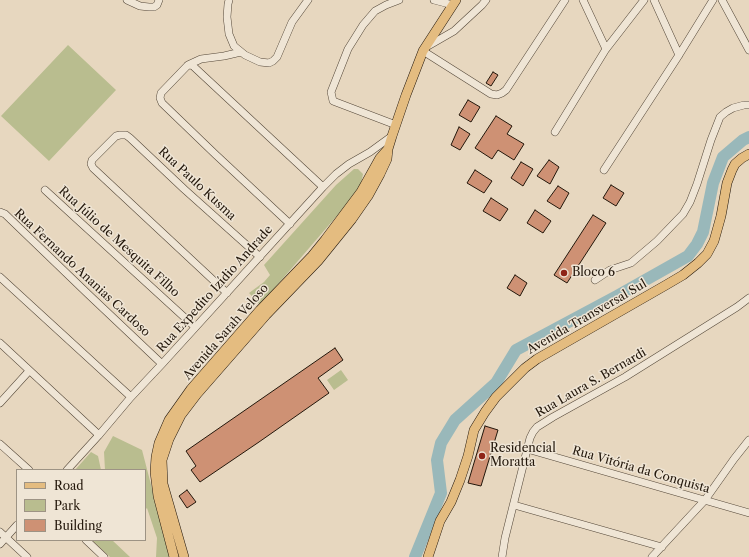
<!DOCTYPE html>
<meta charset="utf-8">
<style>
body{margin:0}
#map{position:relative;width:749px;height:557px;overflow:hidden;background:#e7d7bf;font-family:"Libre Caslon Text",serif}
canvas{display:block}
.legend{position:absolute;left:16px;top:469px;width:130px;height:72px;box-sizing:border-box;background:#efe5d5;border:1px solid #9d9384;margin:0;padding:5px 7px;list-style:none;font-size:12px;color:#23170b}
.legend li{display:flex;align-items:center;gap:8px;height:20px}
.legend b{width:20px;border:1px solid #9d9384}
</style>
<div id="map">
<canvas width="749" height="557"></canvas>
<ul class="legend">
<li><b style="height:5px;background:#e4bc80"></b>Road</li>
<li><b style="height:11px;background:#b9bd8f"></b>Park</li>
<li><b style="height:11px;background:#ce9174"></b>Building</li>
</ul>
</div>
<script>
const context = document.querySelector('canvas').getContext('2d');
context.lineJoin = 'round';
function fill(path, color) { context.fillStyle = color; context.fill(path, 'evenodd'); }
const toPath = rows => new Path2D(rows.map(r => 'M' + r).join(''));
function stroke(path, color, width, dash) { context.strokeStyle = color; context.lineWidth = width; context.lineCap = dash ? 'butt' : 'round'; context.setLineDash(dash || []); context.stroke(path); }
function write(font, color, halo, rows, align = 'center') {
  context.font = font + ' "Libre Caslon Text",serif'; context.lineWidth = 3; context.setLineDash([]); context.textBaseline = 'middle'; context.strokeStyle = halo; context.fillStyle = color; for (const [text, x, y, turn = 0] of rows) {
    context.save(); context.translate(x, y); context.rotate((+turn || 0) * Math.PI / 180); context.textAlign = isNaN(turn) ? turn : align; if (halo) context.strokeText(text, 0, 0); context.fillText(text, 0, 0); context.restore();
  }
}
const green = toPath([
 [68,45,116,90,49,161,1,116],
 [354,169,358,169,363,174,360,189,260,305,249,293,264,282,270,275,264,265,336,185],
 [341,370,348,380,334,390,327,380],
 [113,436,142,450,169,554,169,557,156,557,157,538,147,508,145,510,145,470,105,470,104,452],
 [91,452,98,456,101,470,75,470],
 [92,540,112,540,130,557,110,557]
]);
const river = toPath([
 [415,557,441,493,437,460,441,443,455,420,496,383,516,350,617,296,688,256,697,244,703,232,713,183,723,157,743,140,749,137]
]);
const building = toPath([
 [493,72,498,75,491,86,486,83,493,72],
 [468,100,480,107,471,122,459,115,468,100],
 [496,116,512,126,507,134,524,144,514,160,498,150,492,159,475,148,496,116],
 [459,127,470,134,460,150,451,145,459,127],
 [549,160,559,167,550,184,537,176,549,160],
 [521,162,533,169,523,186,511,178,521,162],
 [475,170,492,181,484,193,467,183,475,170],
 [611,185,624,193,616,206,603,198,611,185],
 [558,186,569,193,560,209,547,201,558,186],
 [491,198,508,209,500,221,483,211,491,198],
 [535,210,551,221,543,233,527,223,535,210],
 [593,215,606,223,567,283,554,275,593,215],
 [515,275,527,283,520,296,507,288,515,275],
 [335,348,343,360,318,378,329,393,259,442,200,482,191,470,196,466,186,451,335,348],
 [485,426,498,430,481,486,468,483,485,426],
 [187,490,196,502,187,508,179,496,187,490]
]);
const minor = toPath([
 [127,0,140,6,149,7,154,7,157,5,159,0],
 [229,0,228,4,227,17,229,34,234,46,245,55,260,62,269,63,273,61,277,57,292,22,308,0],
 [434,0,453,5],
 [583,0,606,49],
 [654,0,679,55],
 [722,0,749,50],
 [428,46,454,31,482,5,486,0],
 [423,51,491,94,497,95,502,93,506,90,565,0],
 [188,65,201,59,224,56,241,52],
 [396,125,333,101,331,92,348,49,363,25,375,11,386,5,399,0],
 [555,132,606,49,644,0],
 [604,170,679,55,713,0],
 [45,190,195,327],
 [0,212,5,214,88,294,162,364],
 [290,224,215,154,162,103,160,98,161,93,187,66,190,65,193,66,323,187],
 [0,277,131,397],
 [595,280,610,270,631,263,657,241,683,214,690,202,697,184,711,140,720,117,726,112,733,108,744,105,749,105],
 [227,293,93,168,91,164,92,160,116,136,120,135,126,135,130,138,184,189,260,257],
 [0,343,99,435],
 [0,403,29,371],
 [0,444,29,470],
 [527,449,749,513],
 [67,470,99,435,131,397,162,364,323,187,336,174,349,164,370,152,392,136],
 [514,505,662,547],
 [0,532,27,557],
 [86,540,104,557],
 [0,544,17,525],
 [502,557,505,538,530,438,533,432,537,427,553,417,625,377,737,307,749,298],
 [652,557,705,500,734,459,749,440]
]);
const major = toPath([
 [174,557,158,496,155,472,156,457,159,443,169,420,191,389,260,310,312,256,325,240,361,192,380,158,388,149],
 [184,557,163,484,162,460,169,439,181,415,197,394,266,315,318,261,352,219,368,196,380,174,387,159,388,149,392,136,406,95,423,51,456,0],
 [428,557,440,521,451,502,460,480,468,456,474,430,485,412,496,397,525,368,537,359,666,285,683,275,698,263,707,254,714,241,721,216,727,183,732,170,735,164,742,158,749,154]
]);
const markers = [
 [564,273,4,"#8f2418"],
 [482,456,4,"#8f2418"]
];
const streetNames = [
 ["Rua Paulo Kusma",197,184,43],
 ["Rua Júlio de Mesquita Filho",119,242,42],
 ["Rua Fernando Ananias Cardoso",82,273,43],
 ["Rua Expedito Izídio Andrade",215,289,-48],
 ["Avenida Transversal Sul",587,317,-30],
 ["Avenida Sarah Veloso",226,332,-49],
 ["Rua Laura S. Bernardi",591,383,-30],
 ["Rua Vitória da Conquista",641,470,16]
];
const poiNames = [
 ["Bloco 6",572,273],
 ["Residencial",490,449],
 ["Moratta",490,463]
];
fill(green, '#b9bd8f');
stroke(river, '#99b8ba', 12);
fill(building, '#ce9174');
stroke(building, '#23170b', 1);
stroke(minor, '#544738', 8);
stroke(major, '#23170b', 10);
stroke(minor, '#efe5d5', 7);
stroke(major, '#e4bc80', 9);
for (const [x, y, r, color] of markers) { const dot = new Path2D(); dot.arc(x, y, r, 0, 2 * Math.PI); context.fillStyle = color; context.fill(dot); stroke(dot, '#efe5d5', 1.5); }
write('12px', '#23170b', '#efe5d5', streetNames);
write('12px', '#23170b', '#efe5d5', poiNames, 'left');
</script>
